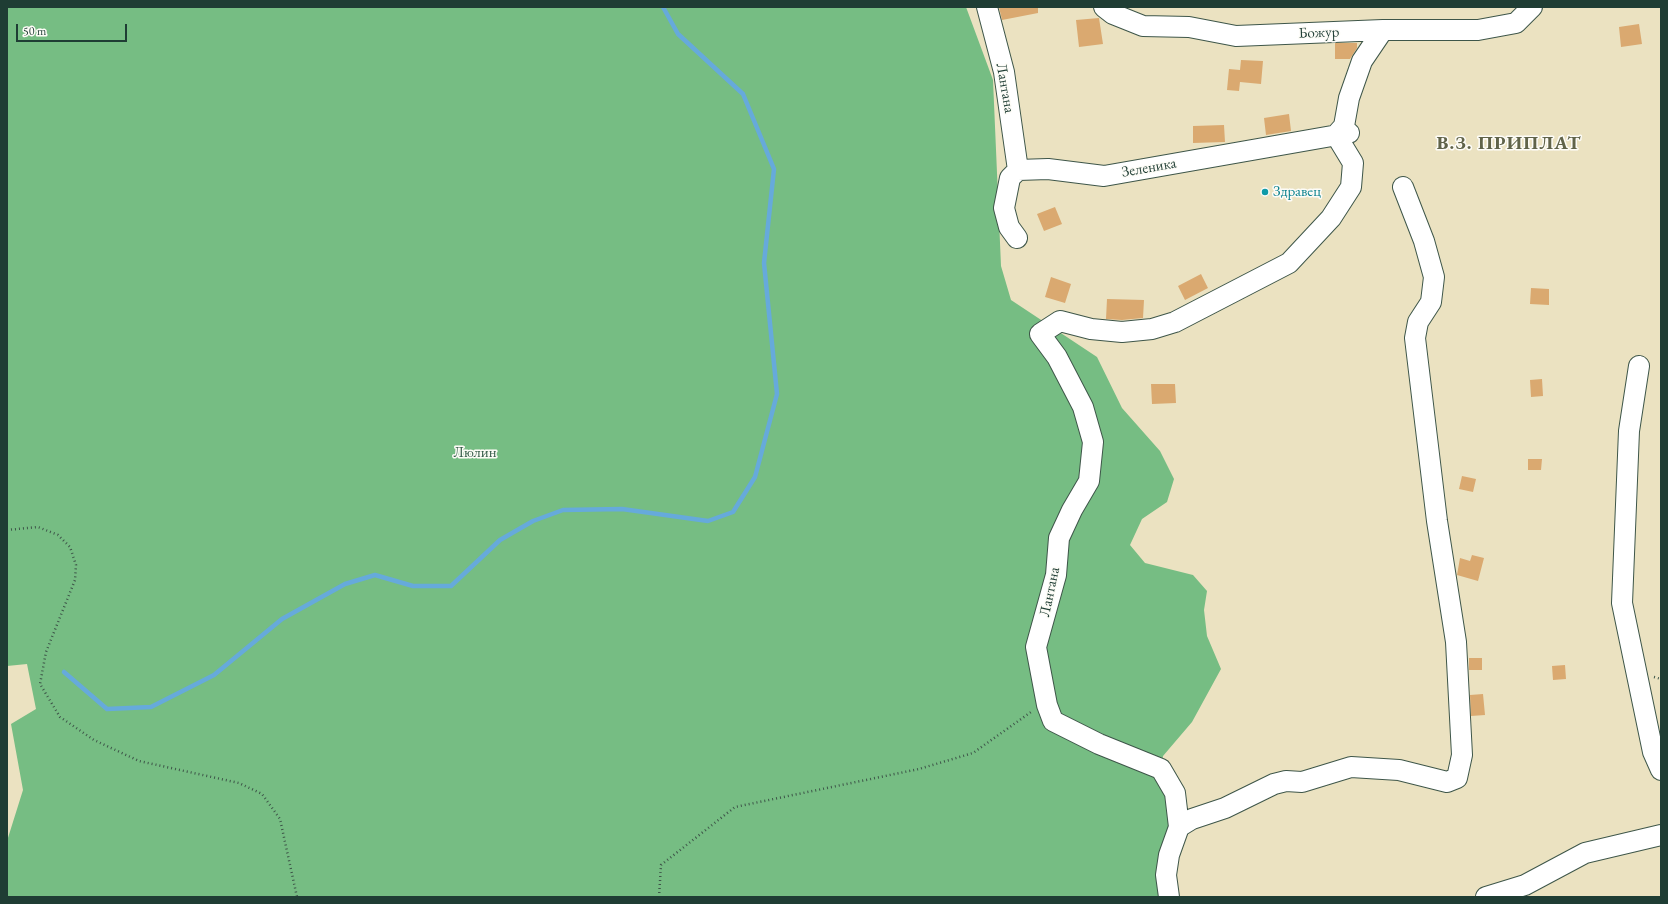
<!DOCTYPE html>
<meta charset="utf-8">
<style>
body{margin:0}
#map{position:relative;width:1668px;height:904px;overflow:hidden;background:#ebe2c1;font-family:"EB Garamond",serif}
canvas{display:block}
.frame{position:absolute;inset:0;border:8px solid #1f3d34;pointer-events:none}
.scale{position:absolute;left:16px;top:24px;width:111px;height:18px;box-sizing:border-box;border:2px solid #1f3d34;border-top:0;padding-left:5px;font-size:12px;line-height:14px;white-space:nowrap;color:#1f3d34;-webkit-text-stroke:3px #fdfcf7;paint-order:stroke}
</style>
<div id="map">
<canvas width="1668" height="904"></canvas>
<div class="frame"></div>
<div class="scale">50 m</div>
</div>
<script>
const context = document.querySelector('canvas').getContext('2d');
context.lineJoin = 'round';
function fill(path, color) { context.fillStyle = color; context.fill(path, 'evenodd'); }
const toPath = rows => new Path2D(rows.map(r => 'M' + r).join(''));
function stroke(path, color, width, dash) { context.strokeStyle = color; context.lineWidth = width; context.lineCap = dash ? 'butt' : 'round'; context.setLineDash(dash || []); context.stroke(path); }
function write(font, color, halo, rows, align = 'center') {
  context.font = font + ' "EB Garamond",serif'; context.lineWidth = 3; context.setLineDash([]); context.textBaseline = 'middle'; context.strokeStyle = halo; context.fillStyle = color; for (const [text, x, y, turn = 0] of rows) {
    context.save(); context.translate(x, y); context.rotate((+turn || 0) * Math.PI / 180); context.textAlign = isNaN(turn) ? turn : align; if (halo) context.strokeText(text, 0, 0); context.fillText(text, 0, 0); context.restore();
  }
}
const forest = toPath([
 [7,7,966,7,993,80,1001,266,1011,300,1097,357,1122,408,1160,451,1174,479,1167,502,1142,519,1130,545,1145,563,1193,575,1207,591,1204,610,1207,636,1221,669,1192,722,1163,756,1161,769,1178,820,1166,897,7,897,7,841,23,790,11,724,36,709,27,664,7,666]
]);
const stream = toPath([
 [64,672,107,709,151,707,214,675,282,619,345,584,375,575,413,586,451,586,500,540,533,521,563,510,622,509,708,521,733,512,755,477,777,394,764,263,774,169,743,94,678,34,663,7]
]);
const building = toPath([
 [999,7,1038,7,1038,13,1002,20],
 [1099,18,1103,44,1079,47,1076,20],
 [1639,24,1642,44,1621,47,1619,27],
 [1335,43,1357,43,1357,48,1350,59,1335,59],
 [1241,60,1263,61,1261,84,1240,82,1239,91,1227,90,1229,69,1240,70],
 [1289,114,1291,131,1266,135,1264,118],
 [1224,125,1225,142,1193,143,1193,126],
 [1055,207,1062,224,1044,231,1037,214],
 [1201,274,1208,288,1185,300,1178,286],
 [1051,277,1071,284,1065,303,1045,297],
 [1531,288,1549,289,1549,305,1530,304],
 [1107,299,1144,300,1143,318,1122,320,1106,319],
 [1542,379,1543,396,1531,397,1530,380],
 [1151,384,1175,384,1176,403,1152,404],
 [1528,459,1542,459,1541,470,1528,470],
 [1462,476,1476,479,1473,492,1459,489],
 [1472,555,1484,558,1478,581,1457,575,1460,558,1470,561],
 [1469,658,1482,658,1482,670,1469,670],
 [1565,665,1566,679,1553,680,1552,666],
 [1483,694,1485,715,1471,716,1470,695]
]);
const path = toPath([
 [7,530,38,527,58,535,70,547,76,565,75,580,46,652,40,684,60,717,94,740,139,761,239,783,262,794,280,819,297,897],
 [1654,677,1661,679],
 [659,897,661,865,735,807,919,769,973,753,1031,712]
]);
const minor = toPath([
 [987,7,1004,72,1018,170],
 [1104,7,1113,14,1143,26,1189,27,1236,36,1383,30,1478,30,1516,23,1532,7],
 [1017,238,1009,227,1004,208,1010,178,1018,170,1048,169,1104,176,1349,133],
 [1639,366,1629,431,1622,603,1653,752,1661,770],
 [1179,827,1192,819,1225,808,1274,784,1286,781,1302,782,1351,767,1399,770,1447,782,1457,778,1462,755,1456,642,1437,521,1415,338,1418,322,1431,302,1434,277,1424,241,1403,187],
 [1169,897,1166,875,1169,855,1179,827,1175,793,1161,769,1099,744,1053,721,1047,705,1036,647,1056,575,1059,538,1072,510,1089,481,1093,442,1083,407,1057,357,1040,334,1060,321,1091,329,1122,332,1152,329,1175,322,1289,263,1331,218,1351,187,1353,163,1336,135,1344,126,1349,98,1362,61,1383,30],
 [1486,897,1525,885,1585,853,1661,835]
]);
const markers = [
 [1265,192,4,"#0f9aa8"]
];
const streetNames = [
 ["Божур",1319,33,-2],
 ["Лантана",1005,88,80],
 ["Зеленика",1149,168,-10],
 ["Лантана",1050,592,-78]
];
const cultureNames = [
 ["Здравец",1273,192]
];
const parkNames = [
 ["Люлин",475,453]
];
const districtNames = [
 ["В.З. ПРИПЛАТ",1509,144]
];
fill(forest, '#76bd83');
stroke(stream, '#66aadb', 4.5);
fill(building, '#daa970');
stroke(minor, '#3e5649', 22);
stroke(path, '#3e5649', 2.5, [1, 3]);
stroke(minor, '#fff', 20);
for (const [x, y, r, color] of markers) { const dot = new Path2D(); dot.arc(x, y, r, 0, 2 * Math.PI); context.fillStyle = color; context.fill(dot); stroke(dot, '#fdfcf7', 1.5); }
write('15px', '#1f3d34', '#fdfcf7', streetNames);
write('15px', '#0d838f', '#fdfcf7', cultureNames, 'left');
write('15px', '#365d49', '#fdfcf7', parkNames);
context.letterSpacing = '1px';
write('bold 19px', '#606349', '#fdfcf7', districtNames);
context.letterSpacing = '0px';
</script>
